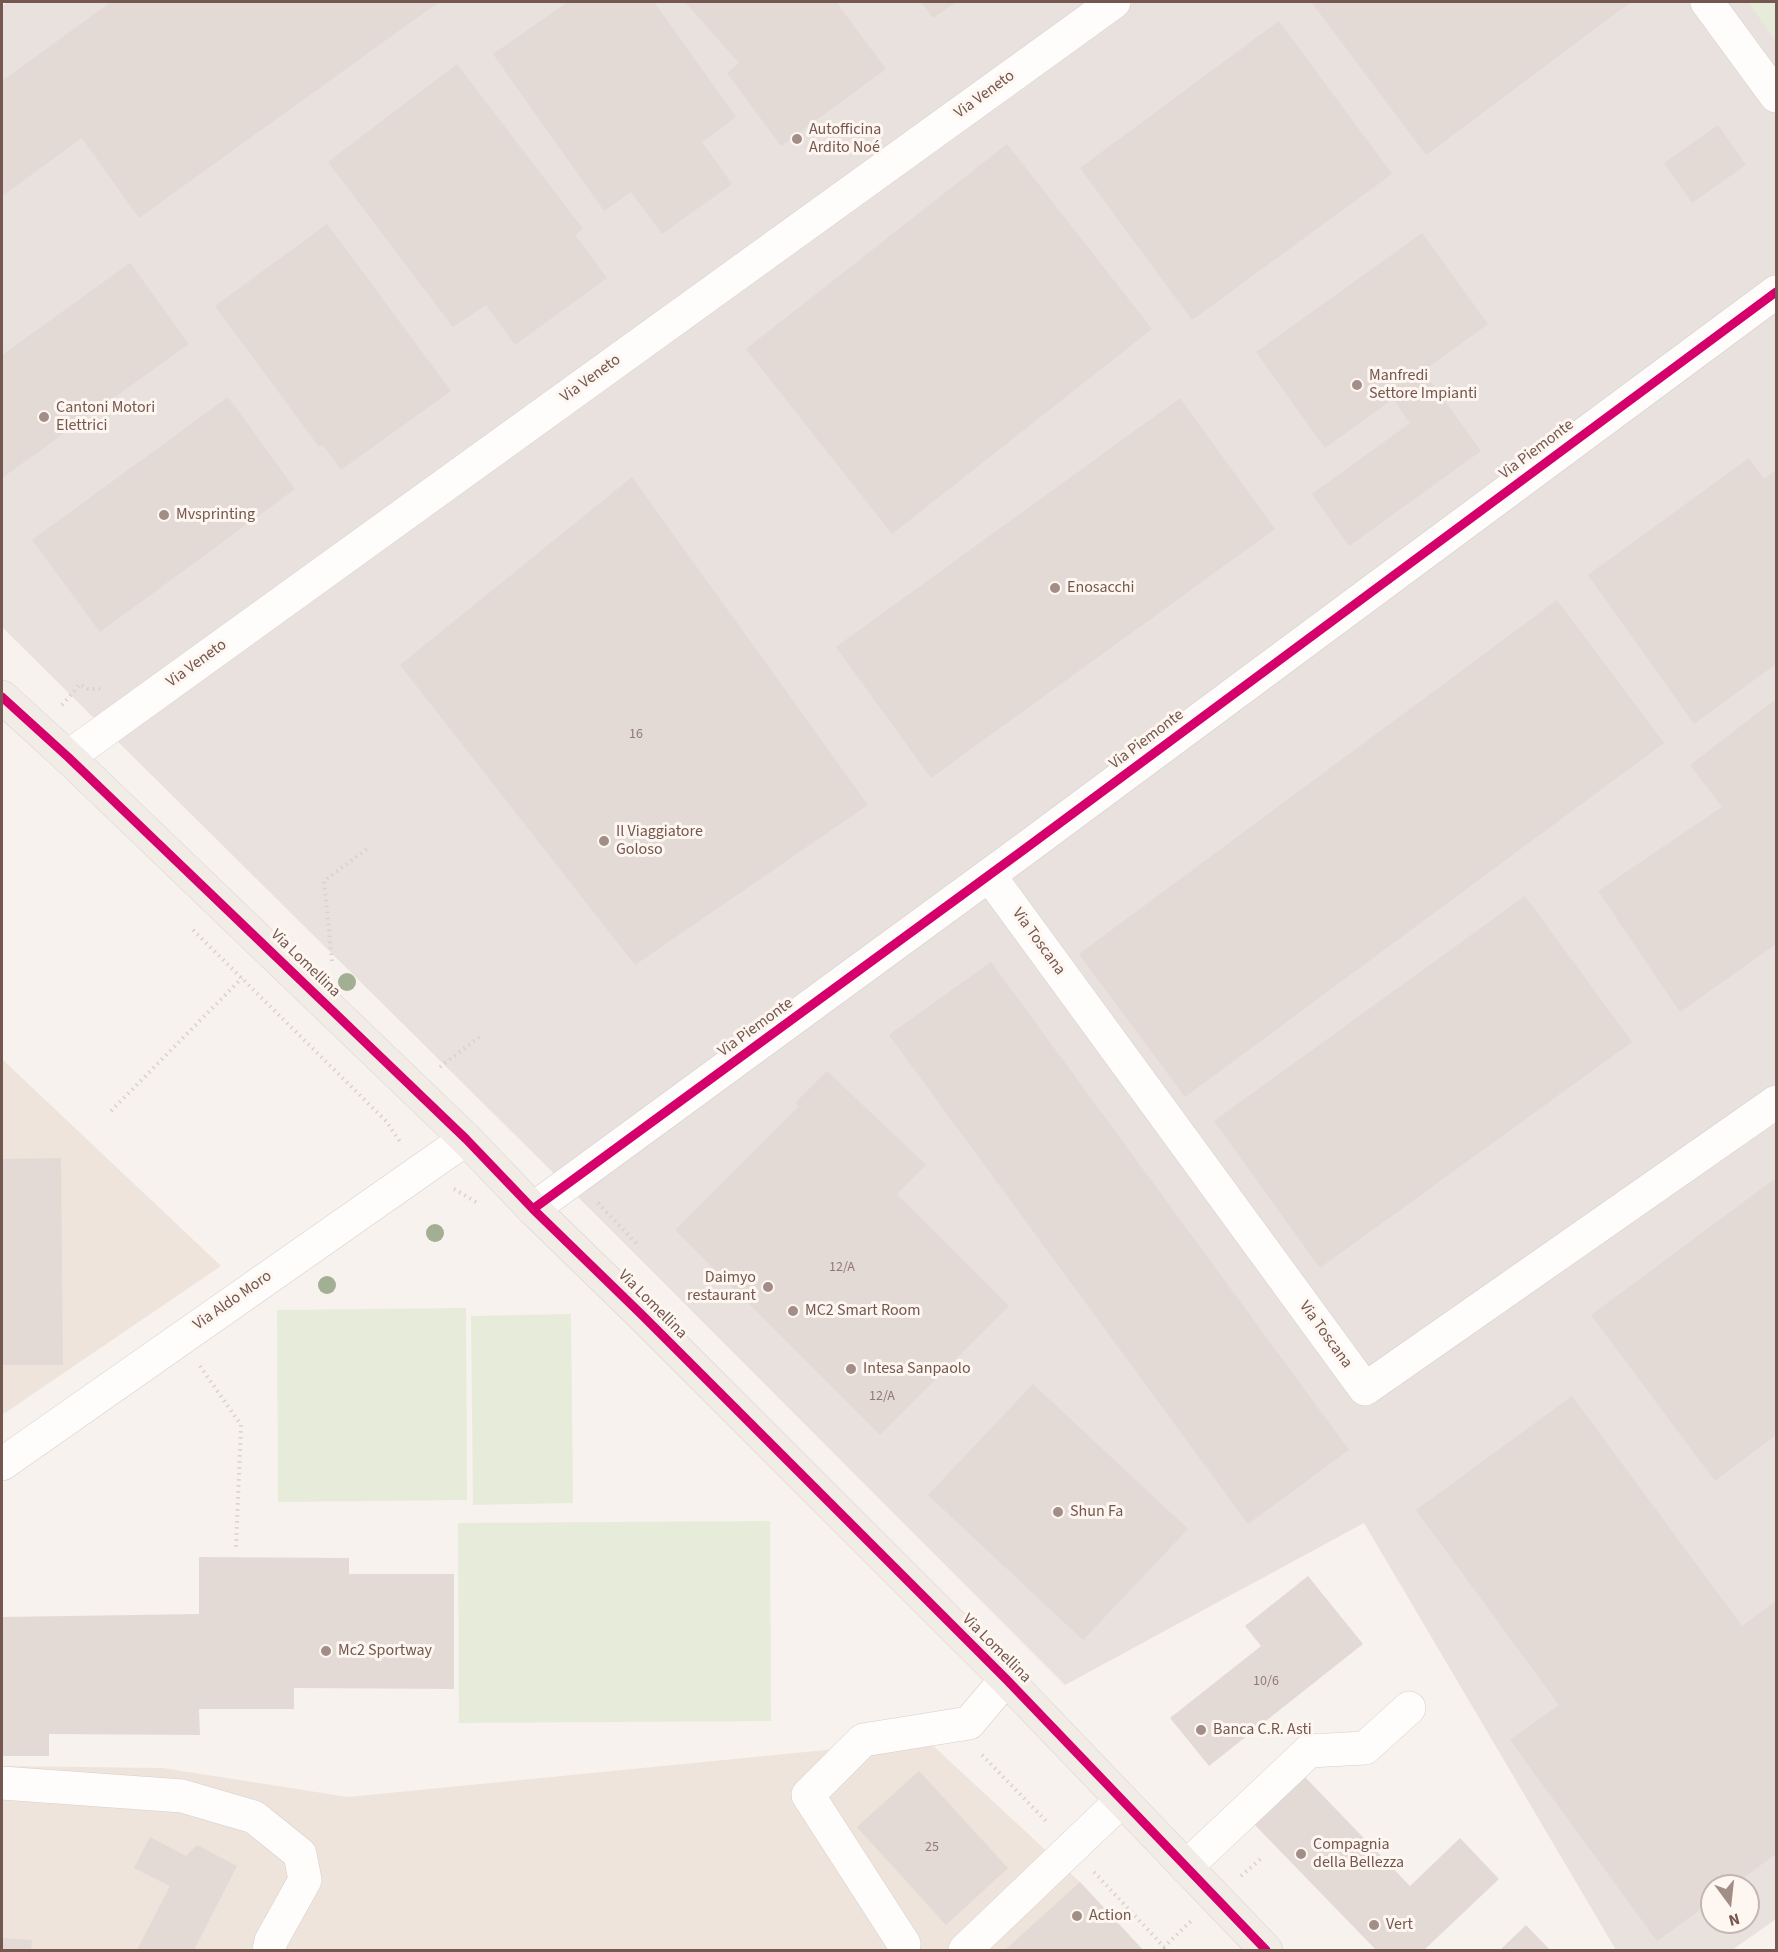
<!DOCTYPE html>
<meta charset="utf-8">
<style>
body{margin:0}
#map{position:relative;width:1778px;height:1952px;overflow:hidden;background:#f7f2ee;font-family:"Source Sans 3",sans-serif}
canvas{display:block}
.frame{position:absolute;inset:0;border:3px solid #74574f;pointer-events:none}
.north{position:absolute;left:1700px;top:1874px;width:60px;height:60px;box-sizing:border-box;background:#fef6f0;border:2px solid #c7b6b0;border-radius:50%;rotate:165deg;font-size:16px;font-weight:700;line-height:24px;text-align:center;color:#74574f}
.north::after{content:'';display:block;margin:auto;width:21px;height:27px;background:#a28d87;clip-path:polygon(50% 0,100% 100%,50% 72%,0 100%)}
</style>
<div id="map">
<canvas width="1778" height="1952"></canvas>
<div class="frame"></div>
<div class="north">N</div>
</div>
<script>
const context = document.querySelector('canvas').getContext('2d');
context.lineJoin = 'round';
function fill(path, color) { context.fillStyle = color; context.fill(path, 'evenodd'); }
const toPath = rows => new Path2D(rows.map(r => 'M' + r).join(''));
function stroke(path, color, width, dash) { context.strokeStyle = color; context.lineWidth = width; context.lineCap = dash ? 'butt' : 'round'; context.setLineDash(dash || []); context.stroke(path); }
function write(font, color, halo, rows, align = 'center') {
  context.font = font + ' "Source Sans 3",sans-serif'; context.lineWidth = 6; context.setLineDash([]); context.textBaseline = 'middle'; context.strokeStyle = halo; context.fillStyle = color; for (const [text, x, y, turn = 0] of rows) {
    context.save(); context.translate(x, y); context.rotate((+turn || 0) * Math.PI / 180); context.textAlign = isNaN(turn) ? turn : align; if (halo) context.strokeText(text, 0, 0); context.fillText(text, 0, 0); context.restore();
  }
}
const residential = toPath([
 [2,1059,221,1266,2,1415],
 [927,1740,1080,1882,1143,1950,2,1950,2,1766,163,1768,348,1797]
]);
const industrial = toPath([
 [8,2,1776,2,1776,1919,1732,1950,1616,1950,1364,1523,1065,1685,602,1221,2,627,2,6],
 [1712,1886,1748,1886,1748,1922,1712,1922]
]);
const green = toPath([
 [1748,2,1776,2,1776,41],
 [466,1308,467,1500,278,1502,277,1310],
 [571,1314,573,1503,473,1505,471,1316],
 [770,1521,771,1721,459,1723,458,1523]
]);
const building = toPath([
 [111,2,439,2,139,218,82,138,2,196,2,81],
 [568,2,654,2,736,117,702,142,732,184,662,234,631,192,604,211,493,54],
 [685,2,836,2,886,69,781,146,727,73,739,63],
 [921,2,956,2,933,18],
 [1314,2,1631,2,1426,155,1312,3],
 [1279,21,1392,174,1192,320,1080,168],
 [457,64,583,229,575,235,607,278,515,345,486,305,453,327,328,162],
 [1718,125,1746,165,1692,203,1664,163],
 [1007,144,1152,329,892,534,746,349],
 [327,224,451,391,341,470,323,445,319,447,215,306],
 [1422,233,1488,324,1423,371,1481,451,1349,546,1312,494,1410,423,1393,399,1325,448,1256,352],
 [130,263,189,344,2,478,2,355],
 [228,397,295,489,100,632,32,540],
 [1180,398,1275,529,931,778,836,647],
 [1749,458,1764,479,1776,470,1776,664,1694,724,1588,575],
 [632,477,868,805,635,965,400,665],
 [1557,600,1664,743,1185,1097,1079,954],
 [1776,699,1776,944,1680,1012,1598,891,1722,807,1690,765],
 [1525,896,1632,1042,1320,1268,1214,1121],
 [991,962,1349,1450,1248,1524,889,1035],
 [827,1071,926,1165,897,1194,1009,1306,880,1435,675,1230,799,1106,795,1103],
 [61,1158,63,1365,2,1365,2,1159],
 [1776,1178,1776,1435,1715,1481,1591,1315],
 [1033,1384,1188,1529,1083,1640,928,1495],
 [1572,1396,1742,1626,1776,1601,1776,1854,1732,1886,1712,1886,1712,1901,1657,1941,1510,1740,1559,1705,1416,1510],
 [199,1557,349,1558,349,1574,454,1574,454,1689,294,1688,294,1709,199,1709,200,1735,49,1734,49,1756,2,1756,2,1617,199,1614],
 [1308,1576,1363,1644,1209,1766,1170,1718,1261,1646,1245,1626],
 [919,1771,1008,1868,946,1925,857,1827],
 [1303,1775,1410,1886,1460,1838,1499,1879,1424,1950,1376,1950,1253,1823],
 [150,1837,186,1856,197,1845,237,1866,194,1950,137,1950,170,1886,134,1868],
 [1080,1882,1143,1950,1005,1950],
 [1526,1925,1550,1950,1500,1950],
 [2,1938,32,1940,31,1950,2,1950]
]);
const path = toPath([
 [62,705,80,684,88,689,100,689],
 [193,930,386,1121,401,1143],
 [332,961,324,881,368,848],
 [440,1067,482,1035],
 [111,1111,242,978],
 [454,1189,476,1202],
 [598,1203,637,1244],
 [200,1366,241,1425,236,1548],
 [982,1755,1048,1823],
 [1094,1872,1164,1947,1191,1921],
 [1241,1876,1263,1857]
]);
const minor = toPath([
 [1707,2,1776,96],
 [68,757,1114,2],
 [989,875,1365,1389,1776,1102],
 [533,1209,1022,851,1776,292],
 [2,1464,466,1139],
 [2,1783,182,1796,254,1817,300,1854,305,1880,271,1941,269,1950],
 [1186,1867,1309,1751,1365,1748,1409,1708],
 [904,1944,808,1795,863,1740,969,1723,1006,1679],
 [965,1950,1122,1800]
]);
const major = toPath([
 [2,697,68,757,466,1139,533,1209,641,1314,1006,1679,1266,1950]
]);
const cycleway = toPath([
 [2,697,68,757,466,1139,533,1209,641,1314,1006,1679,1266,1950],
 [533,1209,1022,851,1776,292]
]);
const trees = [
 [347,982],
 [435,1233],
 [327,1285]
];
const markers = [
 [797,139,6,"#a28d87"],
 [1357,385,6,"#a28d87"],
 [44,417,6,"#a28d87"],
 [164,515,6,"#a28d87"],
 [1055,588,6,"#a28d87"],
 [604,841,6,"#a28d87"],
 [768,1287,6,"#a28d87"],
 [793,1311,6,"#a28d87"],
 [851,1369,6,"#a28d87"],
 [1058,1512,6,"#a28d87"],
 [326,1651,6,"#a28d87"],
 [1201,1730,6,"#a28d87"],
 [1301,1854,6,"#a28d87"],
 [1077,1916,6,"#a28d87"],
 [1374,1925,6,"#a28d87"]
];
const numberNames = [
 ["16",636,735],
 ["12/A",842,1268],
 ["12/A",882,1397],
 ["10/6",1266,1682],
 ["25",932,1848]
];
const streetNames = [
 ["Via Veneto",985,95,-36],
 ["Via Veneto",591,379,-36],
 ["Via Piemonte",1537,450,-37],
 ["Via Veneto",197,664,-36],
 ["Via Piemonte",1147,740,-37],
 ["Via Toscana",1038,942,54],
 ["Via Lomellina",305,964,44],
 ["Via Piemonte",756,1028,-36],
 ["Via Aldo Moro",233,1301,-35],
 ["Via Lomellina",652,1305,45],
 ["Via Toscana",1325,1335,54],
 ["Via Lomellina",996,1649,45]
];
const poiNames = [
 ["Autofficina",809,130],
 ["Ardito Noé",809,148],
 ["Manfredi",1369,376],
 ["Settore Impianti",1369,394],
 ["Cantoni Motori",56,408],
 ["Elettrici",56,426],
 ["Mvsprinting",176,515],
 ["Enosacchi",1067,588],
 ["Il Viaggiatore",616,832],
 ["Goloso",616,850],
 ["Daimyo",756,1278,"right"],
 ["restaurant",756,1296,"right"],
 ["MC2 Smart Room",805,1311],
 ["Intesa Sanpaolo",863,1369],
 ["Shun Fa",1070,1512],
 ["Mc2 Sportway",338,1651],
 ["Banca C.R. Asti",1213,1730],
 ["Compagnia",1313,1845],
 ["della Bellezza",1313,1863],
 ["Action",1089,1916],
 ["Vert",1386,1925]
];
fill(residential, '#efe4dc');
fill(industrial, '#e9e1dd');
fill(green, '#e7ecda');
fill(building, '#e3dad5');
stroke(minor, '#d6ceca', 34);
stroke(major, '#d8cfcb', 34);
stroke(path, '#dad1cf', 4, [1.5, 4.5]);
stroke(minor, '#fefdfc', 33);
stroke(major, '#f2ece7', 33);
stroke(cycleway, '#d6006c', 9);
context.fillStyle = '#a3af93';
for (const [x, y] of trees) { context.beginPath(); context.arc(x, y, 9, 0, 2 * Math.PI); context.fill(); }
for (const [x, y, r, color] of markers) { const dot = new Path2D(); dot.arc(x, y, r, 0, 2 * Math.PI); context.fillStyle = color; context.fill(dot); stroke(dot, '#fef6f0', 2); }
write('14px', '#927a73', null, numberNames);
write('16px', '#74574f', '#fef6f0', streetNames);
write('16px', '#74574f', '#fef6f0', poiNames, 'left');
</script>
